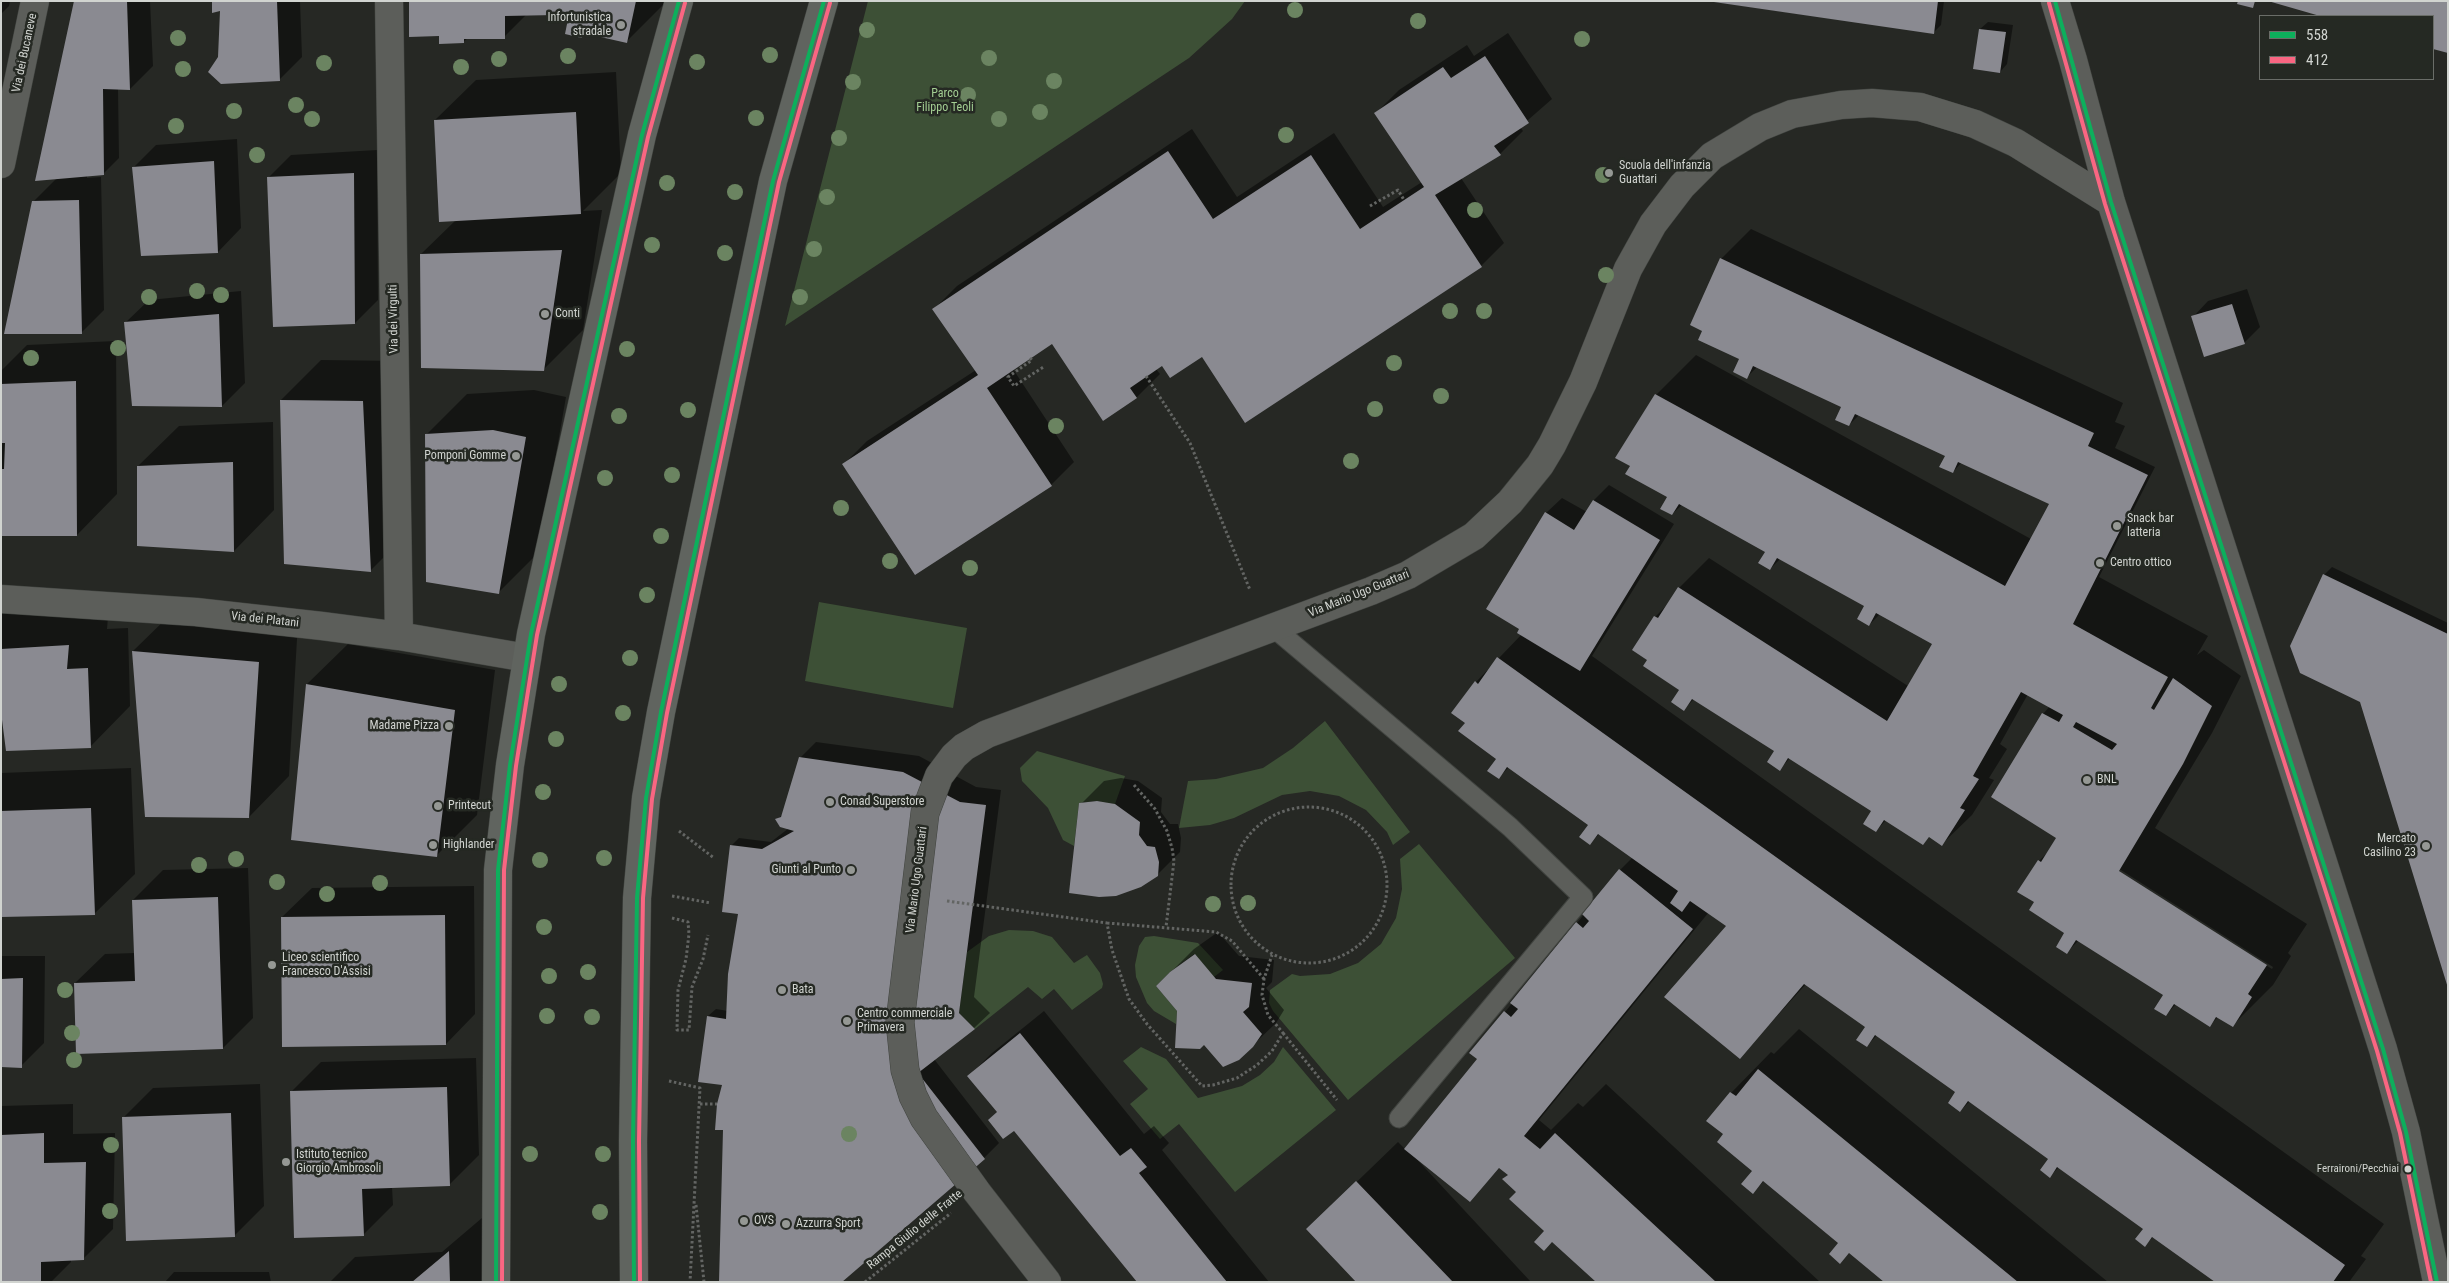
<!DOCTYPE html>
<style>
body{margin:0}
#map{position:relative;width:2449px;height:1283px;overflow:hidden;background:#262824;font-family:"Roboto Condensed",sans-serif}
canvas{display:block}
.frame{position:absolute;inset:0;border:2px solid #d1d4d0;pointer-events:none}
.legend{position:absolute;left:2259px;top:15px;width:175px;height:65px;box-sizing:border-box;background:#252923;border:1px solid #6a6d68;margin:0;padding:6px 9px;list-style:none;font-size:15px;color:#d1d4d0}
.legend li{display:flex;align-items:center;gap:10px;height:25px}
.legend b{width:25px;border:1px solid #6a6d68}
</style>
<div id="map">
<canvas width="2449" height="1283"></canvas>
<div class="frame"></div>
<ul class="legend">
<li><b style="height:6px;background:#0daf5c"></b>558</li>
<li><b style="height:6px;background:#fa6682"></b>412</li>
</ul>
</div>
<script>
const context = document.querySelector('canvas').getContext('2d');
context.lineJoin = 'round';
function fill(path, color) { context.fillStyle = color; context.fill(path, 'evenodd'); }
const toPath = rows => new Path2D(rows.map(r => 'M' + r).join(''));
function stroke(path, color, width, dash) { context.strokeStyle = color; context.lineWidth = width; context.lineCap = dash ? 'butt' : 'round'; context.setLineDash(dash || []); context.stroke(path); }
function write(font, color, halo, rows, align = 'center') {
  context.font = font + ' "Roboto Condensed",sans-serif'; context.lineWidth = 5; context.setLineDash([]); context.textBaseline = 'middle'; context.strokeStyle = halo; context.fillStyle = color; for (const [text, x, y, turn = 0] of rows) {
    context.save(); context.translate(x, y); context.rotate((+turn || 0) * Math.PI / 180); context.textAlign = isNaN(turn) ? turn : align; if (halo) context.strokeText(text, 0, 0); context.fillText(text, 0, 0); context.restore();
  }
}
const green = toPath([
 [868,1,1245,1,1232,19,1189,58,785,326],
 [819,602,967,628,953,708,805,681],
 [1325,721,1410,832,1393,845,1387,832,1366,810,1339,796,1310,791,1282,795,1234,818,1210,825,1179,828,1188,781,1216,779,1263,768,1293,748],
 [1037,751,1125,776,1115,804,1097,801,1079,803,1074,846,1063,840,1048,808,1022,781,1020,768],
 [1419,844,1515,958,1348,1100,1273,1011,1269,1003,1270,990,1292,974,1300,976,1330,974,1358,963,1381,944,1396,918,1402,889,1400,859],
 [1009,930,1033,931,1052,937,1074,963,1087,955,1100,973,1103,984,1102,988,1072,1010,1054,989,1042,999,1028,987,975,1029,959,1013,967,952,989,936],
 [1154,936,1198,943,1223,970,1214,977,1194,954,1170,972,1156,986,1177,1011,1176,1024,1154,1011,1147,1003,1136,977,1135,965,1139,946,1145,937],
 [1141,1047,1166,1059,1198,1098,1242,1086,1260,1075,1274,1062,1283,1047,1336,1110,1235,1192,1179,1124,1160,1139,1130,1104,1148,1089,1123,1061]
]);
const shadow = toPath([
 [1,1,10,1,9,6,1,14],
 [75,1,150,1,153,66,130,89,118,89,119,158,103,174,87,175,87,178,101,177,104,310,81,333,33,202,57,178],
 [214,1,300,1,302,57,279,80,220,58,222,10],
 [410,1,667,1,626,42,586,33,582,37,569,18,555,14,527,14,504,37,468,38,463,42,441,35],
 [1708,1,1944,1,1941,25,1933,33],
 [2271,1,2448,1,2448,52,2433,47,2433,16,2325,16],
 [1988,22,2013,25,2007,64,2000,72,1980,29],
 [1508,33,1552,99,1520,127,1523,131,1500,154,1461,178,1504,243,1481,266,1202,356,1163,364,1156,369,1160,374,1137,397,1103,420,1052,342,1013,369,1074,462,1051,485,844,464,867,441,976,370,934,309,957,286,1192,129,1237,197,1334,133,1383,207,1422,182,1376,113,1399,90,1467,45,1474,56],
 [616,72,621,173,583,211,602,210,583,330,543,370,421,254,456,220,435,120,476,80],
 [237,139,241,228,218,252,133,168,156,145],
 [377,150,378,300,355,323,268,178,291,155],
 [1751,229,2123,403,2115,422,2125,426,2115,448,2155,467,2099,577,2208,636,2197,655,2204,650,2241,676,2212,733,2155,828,2307,924,2288,953,2291,956,2273,985,2232,1026,2218,1017,2210,1025,2176,1004,2166,1015,2164,995,2079,940,2067,952,2066,932,2035,902,2039,861,2053,847,2062,832,2043,714,2050,706,2028,694,2000,744,2007,749,1989,778,1994,780,1972,815,1942,844,1930,836,1923,844,1886,820,1876,831,1873,811,1790,758,1780,769,1776,750,1694,699,1684,709,1681,689,1649,660,1655,617,1670,602,1679,588,1709,558,1908,686,1933,643,1880,614,1869,625,1866,606,1780,559,1770,569,1767,551,1682,505,1672,514,1669,497,1632,466,1656,395,1696,355,2031,539,2050,504,1962,462,1953,472,1946,455,1859,415,1849,425,1843,406,1757,367,1747,377,1741,358,1704,330,1721,259],
 [2066,835,2273,967,2272,969,2066,838],
 [2247,289,2260,327,2244,343,2193,317,2208,301],
 [241,291,245,383,222,406,125,323,149,300],
 [116,341,117,494,77,535,1,534,1,444,4,442,1,442,1,371,27,345],
 [321,360,403,361,411,530,370,571,281,400],
 [534,390,566,397,539,552,499,592,427,434,467,394],
 [273,422,274,510,234,551,138,466,179,426],
 [1609,485,1674,524,1592,656,2384,1224,2361,1256,2366,1259,2349,1282,2217,1282,2154,1236,2145,1245,2145,1229,2059,1167,2050,1176,2050,1159,1970,1101,1960,1111,1957,1092,1877,1035,1867,1046,1866,1027,1806,984,1740,1057,1728,926,1709,912,1539,1120,1551,1130,1578,1103,1583,1107,1606,1084,1820,1282,1598,1282,1546,1231,1518,1192,1509,1174,1500,1167,1470,1201,1411,1153,1531,1282,1358,1282,1308,1229,1398,1142,1405,1149,1478,1059,1505,1012,1620,870,1633,857,1600,833,1590,844,1590,825,1509,767,1499,777,1498,759,1467,723,1453,713,1476,682,1522,634,1546,513,1562,498,1587,512,1594,500],
 [2332,567,2448,623,2448,985,2324,575],
 [109,605,107,629,128,628,130,706,90,747,1,711,1,612],
 [174,611,298,622,289,776,249,817,133,651],
 [348,644,495,670,477,815,436,856,307,684],
 [816,742,919,756,976,787,1001,790,974,997,990,1013,974,1028,934,1059,999,1143,984,1158,725,1129,723,1084,708,1016,716,1009,728,1011,733,945,740,913,731,846,739,838,771,842,789,828,777,820,783,814,800,758],
 [131,768,135,874,94,914,1,915,1,773],
 [1121,778,1138,781,1162,798,1161,812,1170,824,1178,824,1181,838,1180,852,1157,875,1081,804,1104,781],
 [248,868,253,1018,223,1048,75,983,105,954,135,953,133,900,163,870],
 [474,886,475,1014,446,1044,282,917,312,888],
 [1218,932,1239,956,1274,960,1272,982,1266,988,1284,1010,1276,1023,1252,1046,1178,1011,1157,986,1194,949],
 [1,956,45,956,44,1043,21,1066,1,1066],
 [1044,1011,1144,1134,1154,1126,1169,1143,1162,1150,1269,1282,1138,1282,969,1076,992,1053],
 [1799,1029,2108,1282,1886,1282,1850,1252,1840,1262,1840,1243,1764,1181,1753,1192,1754,1171,1724,1134,1731,1093,1771,1052,1774,1054],
 [476,1058,479,1155,449,1185,392,1187,393,1205,363,1235,291,1092,321,1062],
 [260,1084,264,1206,235,1235,123,1118,153,1088],
 [73,1104,73,1134,115,1133,113,1229,83,1259,71,1259,71,1262,51,1282,1,1282,1,1106],
 [489,1212,491,1282,330,1282,355,1257,442,1252],
 [174,1272,269,1272,271,1282,165,1282]
]);
const building = toPath([
 [74,1,127,1,130,90,103,89,104,175,35,181],
 [212,1,277,1,280,81,221,84,208,72,218,57,220,11,212,13],
 [409,1,636,1,627,43,583,33,582,38,565,34,568,19,555,15,505,16,505,39,464,39,464,43,439,44,439,36,409,37],
 [1707,1,1938,1,1934,34],
 [2238,1,2255,1,2253,8,2237,4],
 [2268,1,2448,1,2448,53,2433,49,2433,16,2320,16],
 [1979,29,2006,32,2000,73,1973,69],
 [1485,56,1529,123,1494,146,1501,155,1435,195,1482,267,1245,423,1202,357,1170,378,1162,366,1130,388,1137,398,1103,421,1052,344,987,388,1052,486,915,575,842,464,978,375,932,309,1168,151,1213,219,1311,155,1360,229,1424,187,1374,113,1443,67,1451,78],
 [576,112,581,214,439,222,434,120],
 [214,161,218,253,141,256,132,167],
 [354,173,355,324,273,327,267,177],
 [79,200,82,334,4,334,32,201],
 [562,250,544,371,421,368,420,254],
 [1720,258,2094,433,2088,446,2148,475,2073,624,2168,677,2151,708,2154,710,2173,678,2212,706,2183,764,2119,871,2267,965,2248,994,2252,997,2233,1027,2216,1017,2210,1027,2174,1004,2166,1016,2154,1009,2163,995,2076,940,2067,954,2056,947,2064,933,2029,910,2034,902,2017,892,2038,860,2041,862,2056,838,1991,797,2042,713,2059,722,2063,715,2021,692,1973,776,1979,779,1960,808,1965,810,1942,846,1929,837,1923,845,1884,820,1876,832,1863,824,1871,811,1788,758,1780,771,1767,762,1774,751,1692,699,1684,711,1671,702,1679,690,1643,666,1647,660,1632,650,1654,616,1658,618,1678,587,1887,721,1932,644,1876,613,1869,626,1857,619,1864,606,1777,558,1770,570,1758,563,1765,552,1679,504,1672,515,1660,509,1667,497,1625,474,1630,466,1615,458,1655,394,2005,586,2049,504,1958,462,1953,473,1939,467,1945,456,1855,414,1849,426,1835,420,1841,407,1753,366,1747,379,1733,372,1739,359,1698,340,1702,331,1690,325],
 [2076,722,2117,744,2112,750,2073,727],
 [2232,304,2245,344,2204,357,2191,316],
 [219,314,222,407,132,406,124,322],
 [76,381,77,536,1,536,1,469,4,469,5,443,1,443,1,384],
 [280,400,363,401,371,572,284,564],
 [493,430,526,437,499,594,426,582,425,434],
 [233,462,234,552,137,546,137,466],
 [1593,500,1660,540,1580,671,1517,633,1519,629,1486,609,1545,512,1574,530],
 [2323,574,2448,634,2448,988,2360,702,2300,673,2290,646],
 [69,645,67,669,88,668,91,748,6,751,1,712,1,649],
 [132,651,259,662,249,818,145,817],
 [1497,657,2345,1265,2333,1282,2215,1282,2152,1237,2145,1247,2135,1239,2143,1229,2057,1167,2050,1178,2040,1170,2048,1159,1968,1101,1960,1112,1948,1103,1955,1092,1875,1035,1867,1047,1856,1040,1865,1027,1804,984,1740,1059,1664,997,1726,926,1690,901,1682,912,1670,903,1678,891,1598,834,1590,845,1579,837,1588,825,1507,767,1499,779,1487,771,1496,759,1458,731,1465,723,1451,713,1475,681,1478,684],
 [306,684,455,710,437,857,291,840],
 [799,757,903,772,960,802,986,805,959,1013,975,1029,918,1073,985,1159,842,1282,719,1282,723,1130,715,1130,717,1104,722,1085,698,1082,707,1016,726,1019,728,974,738,914,722,912,730,845,762,849,794,831,780,827,775,819,781,817],
 [1097,801,1115,804,1140,822,1139,835,1147,846,1155,847,1159,862,1158,876,1141,887,1116,896,1099,897,1069,893,1079,803],
 [91,808,95,915,1,917,1,811],
 [1619,869,1693,929,1524,1136,1540,1149,1555,1133,1716,1282,1596,1282,1552,1242,1544,1251,1534,1242,1544,1231,1509,1199,1516,1192,1502,1179,1508,1175,1499,1168,1470,1202,1404,1149,1477,1059,1469,1053,1504,1011,1511,1017,1518,1009,1510,1003,1576,922,1583,928,1589,921,1582,914],
 [218,897,223,1049,76,1054,74,983,135,981,132,900],
 [445,915,446,1045,282,1047,281,917],
 [1195,954,1216,979,1252,983,1249,1007,1243,1012,1262,1034,1253,1047,1239,1060,1223,1067,1204,1045,1200,1049,1175,1048,1177,1011,1156,986,1170,972],
 [23,978,22,1068,1,1067,1,979],
 [1020,1033,1120,1156,1131,1148,1147,1167,1139,1173,1227,1282,1137,1282,1014,1131,1003,1139,988,1120,997,1112,967,1076],
 [1758,1069,2018,1282,1884,1282,1849,1253,1840,1264,1829,1254,1838,1243,1763,1181,1753,1194,1741,1184,1752,1171,1717,1142,1723,1134,1706,1121,1730,1092,1736,1096],
 [447,1087,450,1186,362,1189,364,1236,294,1238,290,1091],
 [231,1113,235,1237,126,1241,122,1117],
 [44,1133,44,1163,86,1162,84,1260,41,1262,41,1282,1,1282,1,1135],
 [1356,1181,1453,1282,1356,1282,1306,1229],
 [449,1251,450,1282,412,1282]
]);
const path = toPath([
 [1370,206,1398,190,1404,200],
 [1030,358,1032,360,1008,377,1014,386,1045,366],
 [1146,376,1190,443,1250,590],
 [1134,785,1155,809,1167,831,1172,848,1174,861,1166,927],
 '1231 885a78 78 0 1 1 156 0a78 78 0 1 1-156 0Z',
 [679,831,714,858],
 [672,896,711,903],
 [947,901,1107,923,1112,950,1129,999,1147,1024,1202,1086,1213,1085,1237,1078,1257,1065,1272,1051,1283,1033,1268,1015,1262,995,1264,979,1272,955],
 [672,918,688,922,689,934,686,959,678,990,677,1030,689,1030,692,987,703,959,708,935],
 [1107,923,1216,932,1232,941,1264,979],
 [1283,1033,1337,1100],
 [669,1081,700,1088,690,1282],
 [700,1104,717,1104],
 [696,1205,704,1282],
 [865,1282,951,1213]
]);
const lane = toPath([
 [1274,628,1510,827,1583,897,1399,1118]
]);
const street = toPath([
 [389,1,399,636],
 [2055,1,2073,60,2111,202,2383,1049,2406,1132,2437,1282],
 [1,164,35,1],
 [1,599,196,612,322,626,399,636,527,658],
 [1047,1282,977,1192,924,1118,913,1096,905,1070,900,1022,925,813,939,776,954,756,964,747,987,734,1371,591,1408,575,1474,536,1510,502,1540,465,1552,445,1583,382,1628,269,1653,224,1682,186,1712,156,1760,127,1792,114,1841,105,1872,103,1920,107,1975,124,2016,143,2111,202]
]);
const secondary = toPath([
 [496,1282,498,870,510,765,531,634,642,135,679,1],
 [634,1282,633,1141,637,898,646,798,661,712,773,181,824,1]
]);
const bus1 = toPath([
 [2055,1,2111,202,2383,1049,2406,1132,2437,1282],
 [496,1282,498,870,510,765,531,634,642,135,679,1],
 [634,1282,633,1141,637,898,646,798,661,712,773,181,824,1]
]);
const bus2 = toPath([
 [2049,3,2105,204,2377,1051,2400,1133,2431,1282],
 [502,1282,504,870,516,766,537,635,648,137,685,3],
 [640,1282,639,1141,643,898,652,799,667,713,779,182,830,3]
]);
const trees = [
 [1295,10],
 [1418,21],
 [867,30],
 [178,38],
 [1582,39],
 [770,55],
 [568,56],
 [989,58],
 [499,59],
 [697,62],
 [324,63],
 [461,67],
 [183,69],
 [1054,81],
 [853,82],
 [968,95],
 [296,105],
 [234,111],
 [1040,112],
 [756,118],
 [312,119],
 [999,119],
 [176,126],
 [1286,135],
 [839,138],
 [257,155],
 [1603,175],
 [667,183],
 [735,192],
 [827,197],
 [1475,210],
 [652,245],
 [814,249],
 [725,253],
 [1606,275],
 [197,291],
 [221,295],
 [149,297],
 [800,297],
 [1450,311],
 [1484,311],
 [118,348],
 [627,349],
 [31,358],
 [1394,363],
 [1441,396],
 [1375,409],
 [688,410],
 [619,416],
 [1056,426],
 [1351,461],
 [672,475],
 [605,478],
 [841,508],
 [661,536],
 [890,561],
 [970,568],
 [647,595],
 [630,658],
 [559,684],
 [623,713],
 [556,739],
 [543,792],
 [604,858],
 [236,859],
 [540,860],
 [199,865],
 [277,882],
 [380,883],
 [327,894],
 [1248,903],
 [1213,904],
 [544,927],
 [588,972],
 [549,976],
 [65,990],
 [547,1016],
 [592,1017],
 [72,1033],
 [74,1060],
 [849,1134],
 [111,1145],
 [530,1154],
 [603,1154],
 [110,1211],
 [600,1212]
];
const markers = [
 [621,25,5,"#959894"],
 [1609,173,5,"#959894"],
 [545,314,5,"#959894"],
 [516,456,5,"#959894"],
 [2117,526,5,"#959894"],
 [2100,563,5,"#959894"],
 [449,726,5,"#959894"],
 [2087,780,5,"#959894"],
 [830,802,5,"#959894"],
 [438,806,5,"#959894"],
 [433,845,5,"#959894"],
 [2426,846,5,"#959894"],
 [851,870,5,"#959894"],
 [272,965,5,"#959894"],
 [782,990,5,"#959894"],
 [847,1021,5,"#959894"],
 [286,1162,5,"#959894"],
 [2408,1169,4.5,"#d1d4d0"],
 [744,1221,5,"#959894"],
 [786,1224,5,"#959894"]
];
const busNames = [
 ["Ferraironi/Pecchiai",2399,1169]
];
const poiNames = [
 ["Infortunistica",611,18,"right"],
 ["stradale",611,32,"right"],
 ["Scuola dell'infanzia",1619,166],
 ["Guattari",1619,180],
 ["Conti",555,314],
 ["Pomponi Gomme",506,456,"right"],
 ["Snack bar",2127,519],
 ["latteria",2127,533],
 ["Centro ottico",2110,563],
 ["Madame Pizza",439,726,"right"],
 ["BNL",2097,780],
 ["Conad Superstore",840,802],
 ["Printecut",448,806],
 ["Mercato",2416,839,"right"],
 ["Casilino 23",2416,853,"right"],
 ["Highlander",443,845],
 ["Giunti al Punto",841,870,"right"],
 ["Liceo scientifico",282,958],
 ["Francesco D'Assisi",282,972],
 ["Bata",792,990],
 ["Centro commerciale",857,1014],
 ["Primavera",857,1028],
 ["Istituto tecnico",296,1155],
 ["Giorgio Ambrosoli",296,1169],
 ["OVS",754,1221],
 ["Azzurra Sport",796,1224]
];
const streetNames = [
 ["Via dei Bucaneve",25,53,-78],
 ["Via dei Virgulti",394,319,-91],
 ["Via Mario Ugo Guattari",1359,594,-22],
 ["Via dei Platani",265,620,6],
 ["Via Mario Ugo Guattari",917,880,-83],
 ["Rampa Giulio delle Fratte",915,1230,-39]
];
const parkNames = [
 ["Parco",945,94],
 ["Filippo Teoli",945,108]
];
fill(green, '#3d5036');
fill(shadow, '#0007');
fill(building, '#8a8a91');
stroke(lane, '#414440', 21);
stroke(street, '#414440', 29);
stroke(secondary, '#414440', 29);
stroke(path, '#636563', 3, [2.5, 2.5]);
stroke(lane, '#5c5e5a', 19);
stroke(street, '#5c5e5a', 28);
stroke(secondary, '#60645f', 28);
stroke(bus1, '#0daf5c', 4);
stroke(bus2, '#fa6682', 4);
context.fillStyle = '#6b8461';
for (const [x, y] of trees) { context.beginPath(); context.arc(x, y, 8, 0, 2 * Math.PI); context.fill(); }
for (const [x, y, r, color] of markers) { const dot = new Path2D(); dot.arc(x, y, r, 0, 2 * Math.PI); context.fillStyle = color; context.fill(dot); stroke(dot, '#252923', 2); }
write('11px', '#d1d4d0', '#252923', busNames, 'right');
write('12px', '#d1d4d0', '#252923', poiNames, 'left');
write('12px', '#d1d4d0', '#252923', streetNames);
write('12px', '#a4cf93', '#252923', parkNames);
</script>
